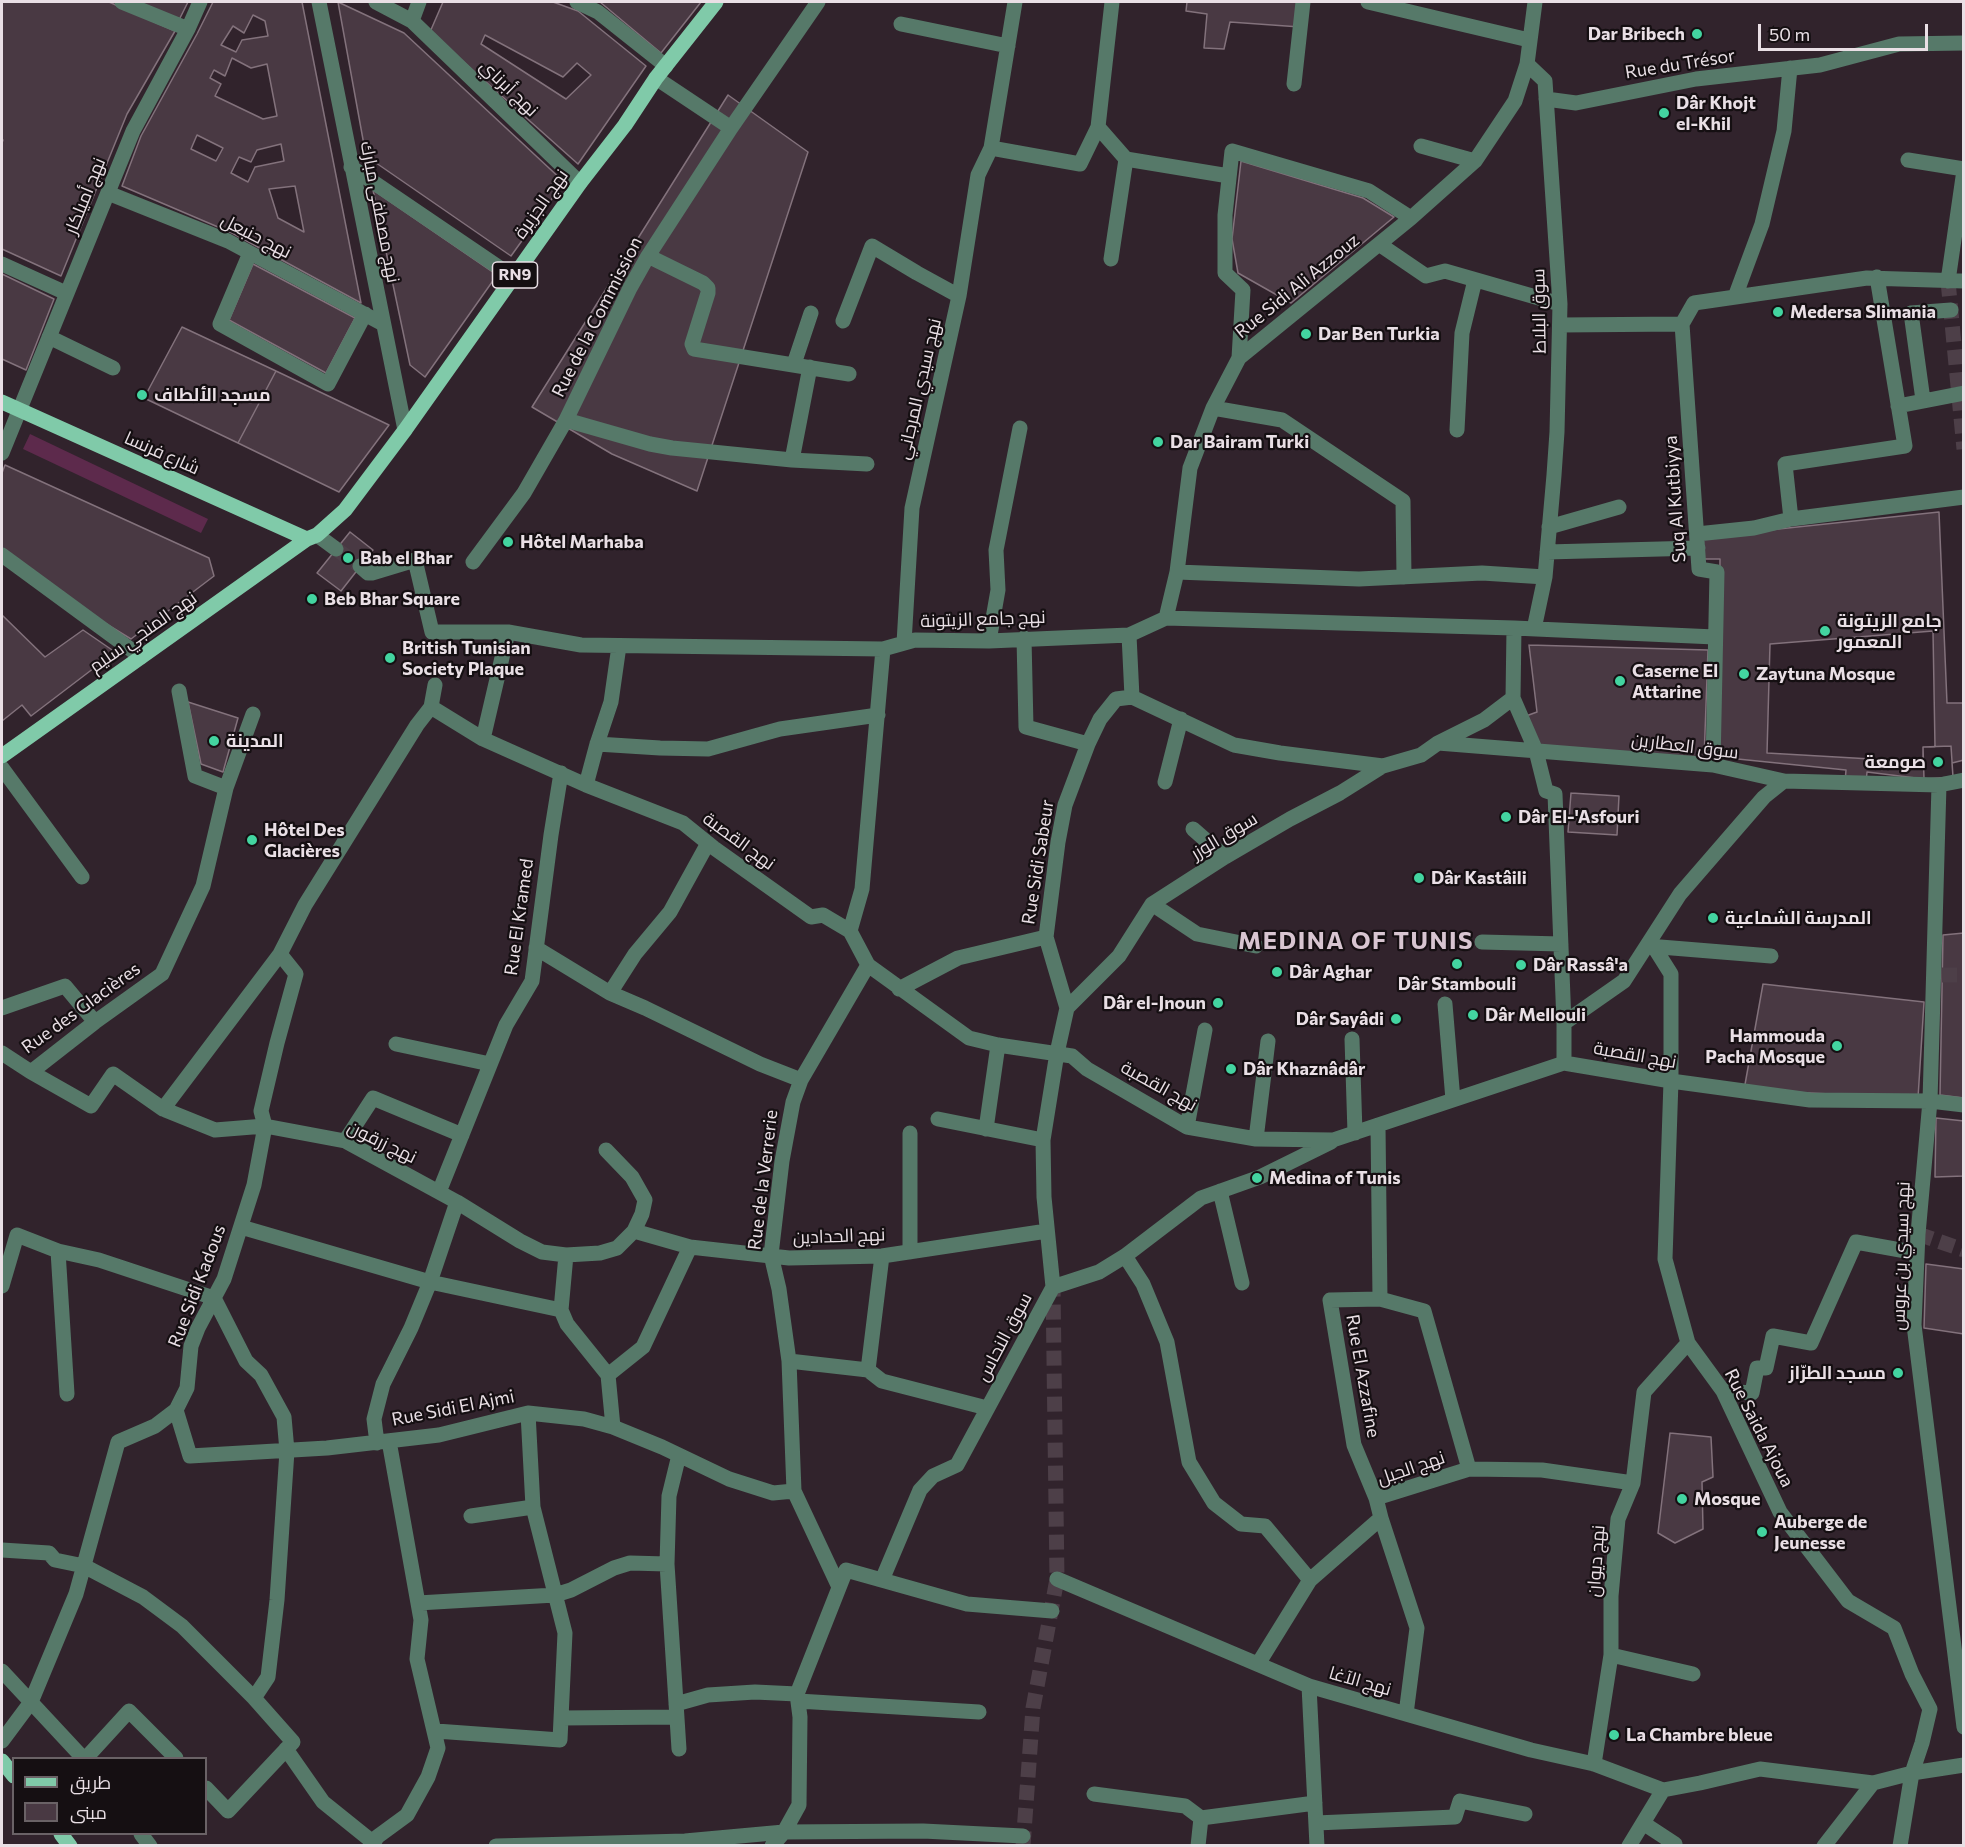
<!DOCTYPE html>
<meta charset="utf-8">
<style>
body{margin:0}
#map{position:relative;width:1965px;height:1847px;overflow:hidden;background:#31232c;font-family:Commissioner,Cairo,sans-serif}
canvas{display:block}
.frame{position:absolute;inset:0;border:3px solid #e9dfe5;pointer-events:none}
.legend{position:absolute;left:12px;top:1757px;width:195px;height:78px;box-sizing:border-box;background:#150f12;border:2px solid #6a6266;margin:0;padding:8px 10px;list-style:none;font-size:18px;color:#e9dfe5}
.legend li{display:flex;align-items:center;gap:12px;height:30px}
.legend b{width:30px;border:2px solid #6a6266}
.scale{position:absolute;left:1758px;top:24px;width:170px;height:27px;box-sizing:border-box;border:3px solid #e9dfe5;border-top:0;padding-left:8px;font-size:18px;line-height:21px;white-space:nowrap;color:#e9dfe5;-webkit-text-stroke:4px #150f12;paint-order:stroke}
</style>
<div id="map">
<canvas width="1965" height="1847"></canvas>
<div class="frame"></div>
<ul class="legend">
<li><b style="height:8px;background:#80caa9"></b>طريق</li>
<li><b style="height:16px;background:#493943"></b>مبنى</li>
</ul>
<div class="scale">50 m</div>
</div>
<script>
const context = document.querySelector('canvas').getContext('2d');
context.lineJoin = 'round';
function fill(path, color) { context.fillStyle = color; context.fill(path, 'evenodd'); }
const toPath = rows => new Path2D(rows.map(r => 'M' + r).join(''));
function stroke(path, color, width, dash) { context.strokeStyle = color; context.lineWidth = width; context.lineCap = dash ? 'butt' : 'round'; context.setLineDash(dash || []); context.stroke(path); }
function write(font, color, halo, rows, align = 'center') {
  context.font = font + ' Commissioner,Cairo,sans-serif'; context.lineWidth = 4.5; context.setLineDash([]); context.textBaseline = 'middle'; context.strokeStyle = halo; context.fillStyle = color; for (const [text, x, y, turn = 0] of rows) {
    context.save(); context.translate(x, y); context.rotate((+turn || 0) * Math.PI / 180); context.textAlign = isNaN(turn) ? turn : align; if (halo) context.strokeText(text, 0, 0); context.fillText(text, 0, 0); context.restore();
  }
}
const green = toPath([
 [30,434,208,519,201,533,23,449]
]);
const building = toPath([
 [2,2,109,2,175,31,127,114,61,276,2,249,2,143,3,140,2,139,2,2],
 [138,2,188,2,179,20,138,2],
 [213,2,302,2,361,303,232,233,122,186,141,136,197,34,213,2],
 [253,15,265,21,268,36,242,40,236,52,221,45,233,26,244,33,253,15],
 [232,58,251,68,267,64,277,116,263,119,215,96,221,84,210,78,214,70,225,76,232,58],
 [197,135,223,148,216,161,191,149,197,135],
 [281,144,284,161,255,167,248,182,231,173,239,157,251,162,257,150,281,144],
 [295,186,304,232,278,218,269,189,295,186],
 [338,2,404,33,564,182,511,256,366,156,338,2],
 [443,2,553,2,578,11,646,66,578,164,430,32,443,2],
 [485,35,563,77,577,63,591,75,566,99,481,44,485,35],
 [600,2,701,2,661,53,600,2],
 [1187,2,1302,2,1300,27,1230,22,1224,49,1204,48,1207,14,1186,11,1187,2],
 [728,95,808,152,697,491,612,454,532,407,728,95],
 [1241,161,1363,198,1394,217,1291,303,1238,273,1232,239,1241,161],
 [373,190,497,275,425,377,410,365,373,190],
 [253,264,355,318,326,373,229,320,253,264],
 [2,274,54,299,26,370,2,359,2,274],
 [182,327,276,371,238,443,144,398,182,327],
 [276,371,389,425,339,492,238,443,276,371],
 [5,465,209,558,214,576,131,639,95,617,2,550,2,473,5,465],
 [1939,512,1947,703,1964,703,1964,760,1952,763,1953,777,1924,779,1867,772,1866,783,1845,782,1846,770,1718,757,1720,559,1703,559,1703,537,1939,512],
 [1933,631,1935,747,1923,747,1923,762,1767,753,1770,644,1933,631],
 [350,532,373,550,341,591,317,573,350,532],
 [2,615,45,657,83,630,115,652,31,716,22,705,2,721,2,615],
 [1529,645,1708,650,1704,760,1539,747,1526,716,1537,712,1529,645],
 [188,702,238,718,223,772,201,764,188,702],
 [1951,746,1953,777,1924,779,1923,747,1951,746],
 [1571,793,1619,796,1617,835,1568,832,1571,793],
 [1964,933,1964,1098,1940,1095,1943,935,1964,933],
 [1763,984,1924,1002,1918,1098,1744,1090,1763,984],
 [1936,1118,1964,1121,1964,1176,1935,1177,1936,1118],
 [1926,1264,1964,1269,1964,1334,1924,1328,1926,1264],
 [1670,1433,1711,1437,1713,1477,1702,1482,1703,1529,1675,1543,1658,1533,1670,1433]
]);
const minorTunnel = toPath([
 [1948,281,1964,449],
 [336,549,360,566],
 [1942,975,1964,975],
 [1918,1234,1964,1250],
 [1023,1846,1033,1708,1057,1579,1053,1287]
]);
const minor = toPath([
 [122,2,188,29],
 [319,2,405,430],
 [376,2,412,21,580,183],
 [577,2,598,12,666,66],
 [1112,2,1098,127,1126,159,1229,176],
 [1368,2,1529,40],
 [412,21,419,2],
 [901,24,1008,46],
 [656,78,731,128],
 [1294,84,1303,2],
 [1546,99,1576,103,1696,79,1820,65,1899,44,1964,43],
 [1421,146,1475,161],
 [991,148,1080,164,1098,127],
 [1908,160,1964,169],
 [351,167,513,277],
 [108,193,228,241,383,324],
 [1379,244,1426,276,1445,271,1560,304],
 [250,253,220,324,328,384,365,314],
 [648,256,703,283,708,288,708,293,692,344,694,349,849,374],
 [1111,259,1126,159],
 [2,264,66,293],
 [1948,281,1964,170],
 [1735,297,1762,224,1784,131,1790,68],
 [843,321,872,246,917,273,959,296],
 [1682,324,1699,569,1717,572,1713,765],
 [1560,325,1682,324,1694,303,1867,278,1964,281],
 [49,337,113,368],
 [1239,358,1243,290,1225,273,1225,215,1232,151,1369,191,1411,218],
 [794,364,811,313],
 [1923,400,1911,313,1951,310],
 [1898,406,1964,393],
 [1213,408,1282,420,1403,501,1404,577],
 [566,420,650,444,672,448,792,460,867,464],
 [1457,430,1462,333,1475,280],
 [2,453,133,131,188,29,200,2],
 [792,460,810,367],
 [1791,519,1785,464,1905,446,1877,277],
 [1549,527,1619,507],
 [1697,534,1754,528,1791,519,1964,497],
 [317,535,336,549],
 [1547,552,1698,548],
 [2,555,141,657],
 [473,562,524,493,566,420,630,288,648,256,731,128,818,2],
 [360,566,368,573,372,573,415,560,432,632,508,632,581,645,883,649,915,640,989,641,1129,635,1166,618,1514,628,1715,637],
 [1177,572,1359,579,1482,573,1545,577],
 [1166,618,1177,572,1190,468,1213,408,1239,358,1411,218,1475,161,1515,101,1527,64],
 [1514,628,1513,698,1536,751,1546,791,1555,794,1564,1023],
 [1534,629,1545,577,1554,475,1557,432,1560,304,1545,81,1527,64,1535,2],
 [1024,638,1026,727,1088,744],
 [989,641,998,590,996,550,1020,428],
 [904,643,912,508,959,296,978,175,991,148,1015,2],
 [179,691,195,776,226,788],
 [1132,697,1234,745,1280,753,1383,766],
 [431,707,483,739,586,785,683,823,714,848,811,917,823,915,850,931,868,965,969,1038,998,1045,1072,1056,1087,1069,1187,1127,1256,1139,1333,1140,1564,1063,1671,1081,1810,1100,1930,1101,1964,1105],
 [483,739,508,632],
 [1438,743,1713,765,1784,781,1939,785,1964,780],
 [597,744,660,748,708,749,780,729,878,715],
 [2,768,82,877],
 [1165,782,1181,719],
 [586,785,597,744,611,702,619,646],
 [1939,785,1930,1101,1918,1234,1914,1325,1964,1727],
 [1193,829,1225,857],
 [1152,904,1197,934,1256,946],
 [850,931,862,889,883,649],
 [1482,942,1561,944],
 [1648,946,1771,956],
 [1654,947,1671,974,1671,1081,1665,1259,1688,1343,1723,1391,1780,1512,1848,1601,1894,1628,1912,1674,1930,1709,1922,1743,1912,1773,1900,1846],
 [536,948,610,993,645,1008,760,1064,801,1080],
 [899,989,958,958,1046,937],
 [610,993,635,954,670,912,708,843],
 [1445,1004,1453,1100],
 [2,1008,65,986,95,1022],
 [1067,1008,1046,937,1058,842,1065,805,1088,744,1100,719,1116,699,1132,697,1129,635],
 [1352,1039,1355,1133],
 [396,1044,490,1064],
 [2,1053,31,1072,95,1022,162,974,203,886,226,788,253,714],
 [1564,1063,1564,1023,1624,981,1680,894,1764,797,1784,781],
 [31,1072,91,1106,113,1074,163,1109,215,1130,265,1126,345,1141,457,1202,520,1241,542,1252,566,1255,600,1253,617,1248,634,1231,642,1214,645,1200,632,1177,606,1150],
 [163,1109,280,954,305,905,417,725,431,707,435,685],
 [938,1119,1043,1140],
 [1187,1127,1205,1030],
 [986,1129,998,1045],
 [1256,1139,1268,1041],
 [345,1141,373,1098,462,1135],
 [1220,1191,1242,1283],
 [439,1192,506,1025,532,981,551,835,561,773],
 [241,1227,430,1282,561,1310],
 [634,1231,690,1247,789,1258,882,1256,1047,1231],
 [58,1251,67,1394],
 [910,1252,910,1133],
 [566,1255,561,1310,567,1324,608,1375,613,1427],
 [1125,1256,1143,1284,1167,1342,1189,1462,1214,1503,1241,1524,1265,1526,1310,1580],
 [2,1286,17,1235,58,1251,99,1260,214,1298,246,1361,261,1375,284,1417,287,1451,277,1600,268,1677,254,1698],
 [1053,1287,1044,1197,1043,1140,1057,1053,1067,1008,1119,956,1152,904,1225,857,1290,819,1340,793,1383,766,1421,755,1438,743,1484,720,1513,698],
 [1380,1299,1424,1311,1469,1469],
 [789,1361,868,1370,882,1381,987,1408],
 [868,1370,882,1256],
 [608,1375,643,1347,690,1247],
 [1723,1391,1752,1393,1757,1368,1766,1368,1773,1336,1811,1343,1856,1242,1917,1253],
 [176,1410,190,1456,327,1448,439,1435,528,1413,584,1419,613,1427,662,1447,729,1479,773,1493,794,1491,839,1587],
 [377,1443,374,1419,383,1384,411,1328,430,1282,457,1202],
 [679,1455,669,1496,667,1564,679,1749],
 [794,1491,789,1361,779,1289,771,1255,782,1161,793,1102,801,1080,868,965],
 [1376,1498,1354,1445,1330,1300,1380,1299,1378,1125],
 [471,1516,533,1507],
 [1381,1518,1417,1628,1406,1714],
 [2,1550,49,1553,55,1560,84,1566,143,1597,182,1626,254,1698,293,1742,228,1811,206,1788],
 [1057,1579,1309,1686,1531,1750,1594,1764,1663,1790,1700,1783,1760,1769,1873,1783,1912,1773,1964,1765],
 [882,1580,920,1490,933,1476,957,1465,1053,1287,1099,1272,1125,1256,1201,1198,1260,1177,1331,1142],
 [418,1603,555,1595,571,1590,614,1568,630,1563,667,1564],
 [1611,1655,1693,1674],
 [1258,1664,1310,1580,1381,1518,1376,1498,1469,1469,1542,1470,1633,1483],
 [2,1671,83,1758],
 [1309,1686,1317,1846],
 [798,1701,979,1712],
 [676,1704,708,1695,755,1692,797,1694],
 [561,1718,677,1717],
 [436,1731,560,1740,565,1633,533,1507,528,1413],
 [2,1741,31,1702,76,1594,118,1442,155,1426,176,1410,187,1388,191,1346,198,1328,224,1279,254,1185,265,1126,261,1111,277,1043,296,974,280,954],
 [286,1749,323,1802,374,1843],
 [86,1758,129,1711,176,1758],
 [1594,1764,1611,1655,1611,1596,1618,1519,1633,1483,1644,1392,1688,1343],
 [1094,1794,1185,1806,1201,1818,1198,1846],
 [1201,1818,1315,1803],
 [1316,1823,1455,1817,1460,1801,1525,1814],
 [1643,1823,1675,1844],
 [141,1834,150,1846],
 [372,1846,377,1837,407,1815,428,1777,438,1748,417,1659,421,1620,389,1441],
 [496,1846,685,1841,784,1832,799,1805,800,1717,797,1694,846,1570,967,1604,1052,1611],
 [772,1846,784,1832,923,1831,1023,1836],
 [1629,1846,1663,1790],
 [1824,1846,1873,1783]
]);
const major = toPath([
 [2,402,307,539],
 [2,756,307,539,317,535,345,510,405,430,580,183,625,125,656,78,716,2],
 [2,1761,14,1776],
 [61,1834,70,1846]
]);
const markers = [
 [1697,34,6,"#43d4a0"],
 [1664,113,6,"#43d4a0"],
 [1778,312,6,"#43d4a0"],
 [1306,334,6,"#43d4a0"],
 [142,395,6,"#43d4a0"],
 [1158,442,6,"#43d4a0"],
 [508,542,6,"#43d4a0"],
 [348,558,6,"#43d4a0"],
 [312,599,6,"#43d4a0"],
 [1825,631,6,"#43d4a0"],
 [390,658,6,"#43d4a0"],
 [1744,674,6,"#43d4a0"],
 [1620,681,6,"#43d4a0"],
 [214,741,6,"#43d4a0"],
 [1938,762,6,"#43d4a0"],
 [1506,817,6,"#43d4a0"],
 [252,840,6,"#43d4a0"],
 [1419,878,6,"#43d4a0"],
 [1713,918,6,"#43d4a0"],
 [1457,964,6,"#43d4a0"],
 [1521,965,6,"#43d4a0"],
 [1277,972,6,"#43d4a0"],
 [1218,1003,6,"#43d4a0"],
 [1473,1015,6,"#43d4a0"],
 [1396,1019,6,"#43d4a0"],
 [1837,1046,6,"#43d4a0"],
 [1231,1069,6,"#43d4a0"],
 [1257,1178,6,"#43d4a0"],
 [1898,1373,6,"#43d4a0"],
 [1682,1499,6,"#43d4a0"],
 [1762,1532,6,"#43d4a0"],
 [1614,1735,6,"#43d4a0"]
];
const shields = [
 [515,275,45]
];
const shieldNames = [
 ["RN9",515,275]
];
const poiNames = [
 ["Dar Bribech",1685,34,"right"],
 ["Dâr Khojt",1676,103],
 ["el-Khil",1676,124],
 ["Medersa Slimania",1790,312],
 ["Dar Ben Turkia",1318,334],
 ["مسجد الألطاف",154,395],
 ["Dar Bairam Turki",1170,442],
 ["Hôtel Marhaba",520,542],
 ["Bab el Bhar",360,558],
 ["Beb Bhar Square",324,599],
 ["جامع الزيتونة",1837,621],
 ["المعمور",1837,642],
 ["British Tunisian",402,648],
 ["Society Plaque",402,669],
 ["Caserne El",1632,671],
 ["Attarine",1632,692],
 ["Zaytuna Mosque",1756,674],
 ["المدينة",226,741],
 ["صومعة",1926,762,"right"],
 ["Dâr El-'Asfouri",1518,817],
 ["Hôtel Des",264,830],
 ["Glacières",264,851],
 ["Dâr Kastâili",1431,878],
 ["المدرسة الشماعية",1725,918],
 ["Dâr Rassâ'a",1533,965],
 ["Dâr Aghar",1289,972],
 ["Dâr Stambouli",1457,984,"center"],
 ["Dâr el-Jnoun",1206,1003,"right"],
 ["Dâr Mellouli",1485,1015],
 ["Dâr Sayâdi",1384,1019,"right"],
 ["Hammouda",1825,1036,"right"],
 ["Pacha Mosque",1825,1057,"right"],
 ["Dâr Khaznâdâr",1243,1069],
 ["Medina of Tunis",1269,1178],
 ["مسجد الطرّاز",1886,1373,"right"],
 ["Mosque",1694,1499],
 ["Auberge de",1774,1522],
 ["Jeunesse",1774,1543],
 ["La Chambre bleue",1626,1735]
];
const streetNames = [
 ["Rue du Trésor",1680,64,-9],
 ["نهج أبرناي",509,88,44],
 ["نهج أميلكار",85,196,-68],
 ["نهج الجزيرة",541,204,-55],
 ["نهج مصطفى مبارك",380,212,79],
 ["نهج حنبعل",256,236,27],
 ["Rue Sidi Ali Azzouz",1297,286,-39],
 ["سوق البلاط",1539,311,-91],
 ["Rue de la Commission",597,317,-63],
 ["نهج سيدي المرجاني",919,389,-77],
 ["شارع فرنسا",162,453,24],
 ["Suq Al Kutbiyya",1675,499,-94],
 ["نهج جامع الزيتونة",983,619,-2],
 ["نهج المنجي سليم",143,632,-35],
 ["سوق العطارين",1685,746,7],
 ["سوق الوزر",1224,836,-31],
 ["نهج القصبة",739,841,36],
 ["Rue Sidi Sabeur",1038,862,-81],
 ["Rue El Kramed",519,917,-82],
 ["Rue des Glacières",81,1008,-36],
 ["نهج القصبة",1635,1055,10],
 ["نهج القصبة",1159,1086,29],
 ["نهج زرقون",382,1142,26],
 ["Rue de la Verrerie",763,1180,-83],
 ["نهج الحدادين",839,1236,-2],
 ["نهج سيدي بن عروس",1901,1256,-88],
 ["Rue Sidi Kadous",197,1286,-69],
 ["سوق النحاس",1004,1337,-62],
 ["Rue El Azzafine",1363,1376,80],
 ["Rue Sidi El Ajmi",453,1408,-11],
 ["Rue Saida Ajoua",1759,1428,63],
 ["نهج الجبل",1411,1468,-19],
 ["نهج ديوان",1596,1561,-86],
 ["نهج الآغا",1360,1681,16]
];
const districtNames = [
 ["MEDINA OF TUNIS",1356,941]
];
fill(green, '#5d2a4c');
fill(building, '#493943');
stroke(building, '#83727c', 1.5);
stroke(minorTunnel, '#4d3f48', 15, [15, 8]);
stroke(minor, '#567969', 15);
stroke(major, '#80caa9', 15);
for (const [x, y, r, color] of markers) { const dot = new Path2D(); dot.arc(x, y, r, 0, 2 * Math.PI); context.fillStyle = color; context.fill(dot); stroke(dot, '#150f12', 2); }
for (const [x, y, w] of shields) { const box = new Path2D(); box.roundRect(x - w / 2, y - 13, w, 26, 4.5); context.fillStyle = '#150f12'; context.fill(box); stroke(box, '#e9dfe5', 1.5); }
write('bold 16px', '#e9dfe5', null, shieldNames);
write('bold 18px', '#e9dfe5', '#150f12', poiNames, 'left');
write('18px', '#e9dfe5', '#150f12', streetNames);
context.letterSpacing = '1.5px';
write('bold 24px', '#d8c5d1', '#150f12', districtNames);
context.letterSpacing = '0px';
</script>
